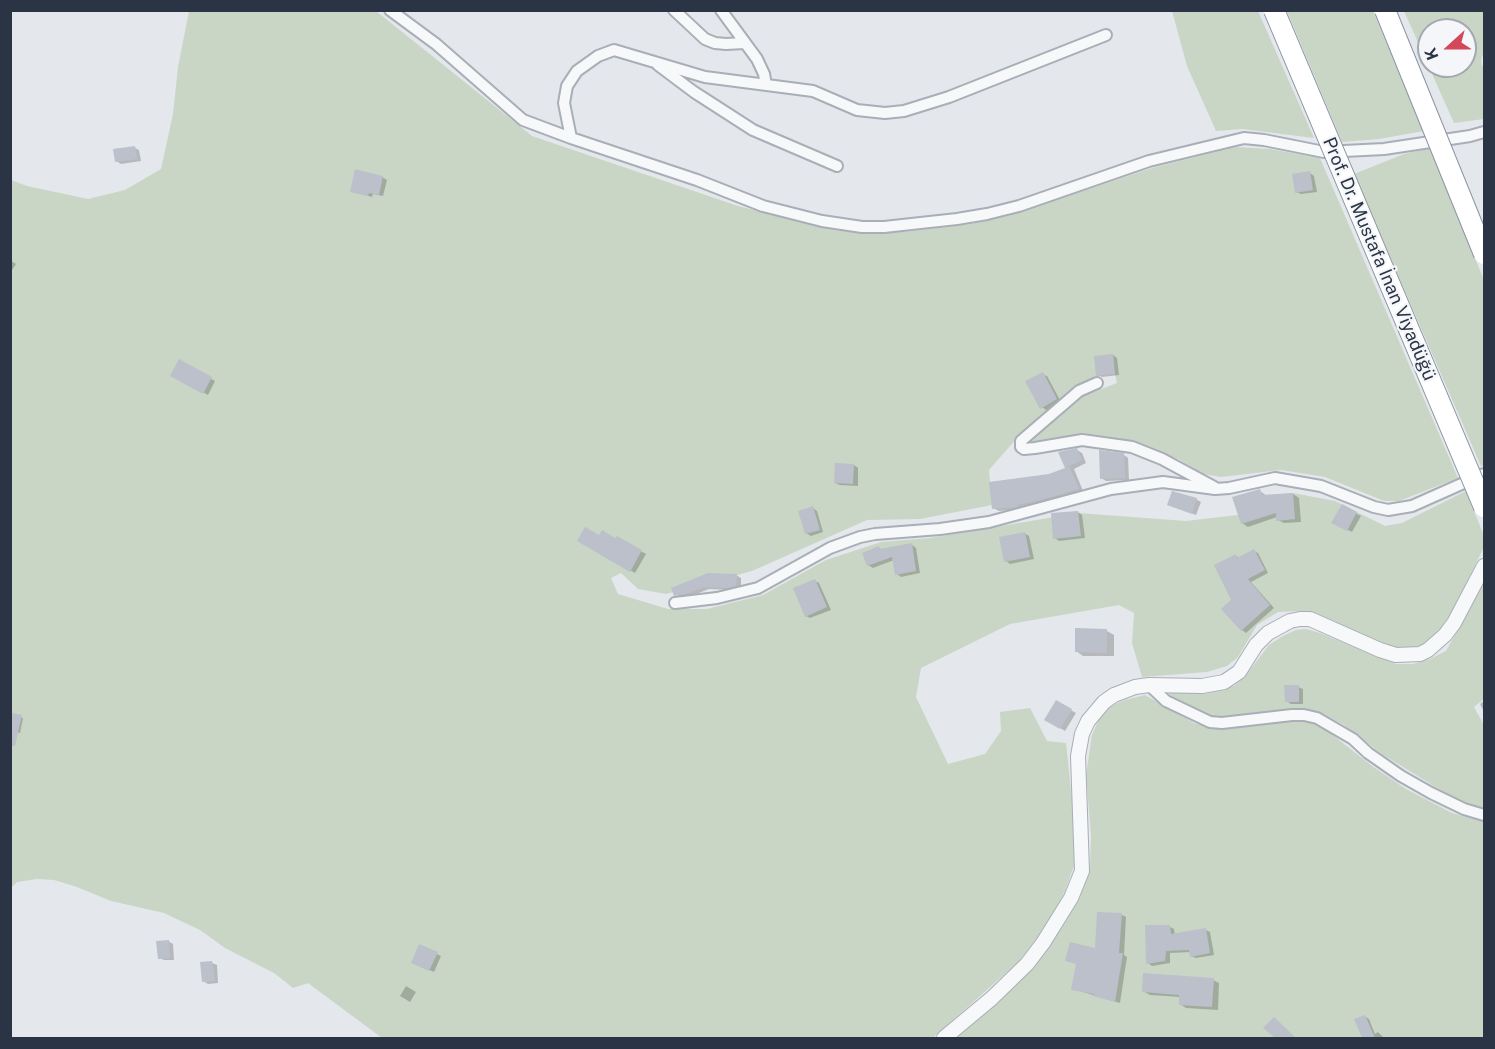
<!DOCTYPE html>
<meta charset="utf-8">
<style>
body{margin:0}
#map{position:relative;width:1495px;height:1049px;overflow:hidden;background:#e4e7ec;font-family:"Public Sans",sans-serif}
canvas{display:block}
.frame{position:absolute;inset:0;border:12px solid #2b3445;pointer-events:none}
.north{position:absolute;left:1417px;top:18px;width:60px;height:60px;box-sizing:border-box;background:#f4f6f9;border:2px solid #a4a8b1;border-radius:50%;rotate:249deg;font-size:16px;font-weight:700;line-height:24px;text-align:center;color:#2b3445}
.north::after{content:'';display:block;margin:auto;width:21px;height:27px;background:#d1495b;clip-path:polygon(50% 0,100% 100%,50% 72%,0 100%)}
</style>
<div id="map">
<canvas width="1495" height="1049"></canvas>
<div class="frame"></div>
<div class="north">K</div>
</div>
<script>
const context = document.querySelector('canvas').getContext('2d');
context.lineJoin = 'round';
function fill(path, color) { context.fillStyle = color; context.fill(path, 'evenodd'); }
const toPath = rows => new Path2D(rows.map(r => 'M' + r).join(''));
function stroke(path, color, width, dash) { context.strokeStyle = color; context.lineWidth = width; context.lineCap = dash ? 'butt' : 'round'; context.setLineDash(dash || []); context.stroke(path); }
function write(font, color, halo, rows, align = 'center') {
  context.font = font + ' "Public Sans",sans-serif'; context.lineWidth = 4.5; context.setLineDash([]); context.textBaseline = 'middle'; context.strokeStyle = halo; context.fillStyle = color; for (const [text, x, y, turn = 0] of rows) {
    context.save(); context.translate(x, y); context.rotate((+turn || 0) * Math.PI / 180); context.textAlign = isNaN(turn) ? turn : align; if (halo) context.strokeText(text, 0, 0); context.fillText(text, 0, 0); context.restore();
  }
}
const green = toPath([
 [189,11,376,11,532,136,738,206,834,230,868,234,914,231,971,224,1010,215,1152,168,1236,147,1270,149,1320,158,1458,478,1399,501,1384,501,1325,477,1281,470,1221,477,1204,474,1178,459,1122,440,1097,436,1073,435,1034,444,1030,442,1031,438,1078,398,1117,383,1115,374,1096,376,1074,390,1016,439,989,470,992,505,920,519,867,520,752,571,666,594,638,589,621,573,611,578,618,594,668,609,707,609,763,595,826,560,881,542,930,538,1078,513,1186,521,1246,514,1260,496,1293,493,1335,501,1385,526,1402,523,1466,491,1484,536,1484,547,1453,610,1441,628,1422,645,1408,649,1395,649,1381,645,1316,613,1300,611,1278,612,1257,625,1238,657,1227,666,1207,672,1142,677,1132,643,1134,613,1119,605,1010,624,921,668,916,697,948,764,985,754,1001,731,1000,712,1030,708,1047,741,1066,743,1074,820,1074,866,1065,891,1044,931,1017,963,933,1038,382,1038,308,983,293,988,274,973,225,948,200,930,164,913,111,901,77,887,54,880,37,879,17,882,11,888,11,180,27,186,88,199,125,190,161,169,173,114,178,67],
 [1172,11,1258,11,1314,138,1242,129,1216,131,1187,66],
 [1287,11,1373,11,1424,131,1379,139,1342,142],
 [1404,11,1484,11,1484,51,1481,60,1482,66,1484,66,1484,119,1454,123],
 [1429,30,1465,30,1465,66,1429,66],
 [1430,148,1484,280,1484,465,1481,466,1354,174,1404,154],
 [1484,582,1484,699,1474,707,1484,725,1484,809,1458,801,1382,754,1344,725,1324,714,1304,710,1211,718,1175,700,1168,692,1172,689,1205,693,1234,686,1243,679,1269,645,1283,636,1296,630,1306,629,1320,633,1396,664,1413,664,1430,659,1446,651],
 [1145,695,1194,723,1218,729,1286,719,1311,723,1325,729,1372,766,1406,789,1452,813,1484,822,1484,1038,956,1038,1006,995,1037,962,1066,921,1090,870,1091,834,1086,775,1092,735,1099,719,1111,706,1125,700]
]);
const shadow = toPath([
 [135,148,139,150,141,161,121,164,116,161],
 [1310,173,1314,176,1317,192,1301,194,1296,192],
 [382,177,387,180,383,196,373,194,372,197,352,191],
 [10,260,16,264,10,273],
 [1113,355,1117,358,1119,375,1102,377,1098,375],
 [180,361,215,381,208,395,172,375],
 [1042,374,1047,376,1061,402,1046,410,1042,407],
 [1077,450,1082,453,1086,463,1074,469,1083,491,1039,505,1025,506,1023,509,999,511,993,508,1049,475,1067,468],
 [1124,455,1128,458,1129,480,1106,481,1101,478],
 [836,465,854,465,858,468,858,486,840,485,835,483],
 [1260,491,1267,496,1293,494,1299,498,1301,522,1284,523,1278,520,1277,517,1248,527,1242,523],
 [1196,499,1201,502,1196,515,1169,505],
 [1342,506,1361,516,1352,532,1333,522],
 [813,508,817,511,823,532,811,536,806,533],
 [1078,512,1082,515,1085,538,1059,541,1055,538],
 [1024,533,1029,536,1034,559,1010,564,1006,561],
 [600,537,616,540,617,538,646,554,635,573,579,541],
 [912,545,916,548,920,573,901,577,897,574,894,560,873,568,868,565,879,548,883,550],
 [1254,551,1258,553,1268,573,1251,582,1274,608,1246,633,1242,630,1233,600,1235,556,1240,558],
 [736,575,741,578,741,588,732,590,709,589,691,596,680,597,676,594],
 [815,581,819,583,831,610,810,618,806,616],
 [1107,631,1114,635,1114,656,1083,656,1076,651],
 [1298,687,1303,689,1303,704,1291,704,1286,701],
 [1484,701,1484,712,1480,704],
 [1056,702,1076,713,1065,731,1046,719],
 [13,715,23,718,20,733,10,730],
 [1122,915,1126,917,1124,955,1127,957,1120,1003,1073,989,1077,964,1067,960,1097,950],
 [1170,927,1174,929,1175,935,1206,930,1210,932,1214,955,1196,958,1191,956,1191,952,1170,953,1170,963,1152,966,1148,963],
 [168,941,173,944,174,960,164,960,160,958],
 [437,954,441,956,434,972,417,965],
 [212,963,217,965,218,983,208,984,203,981],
 [1213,980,1219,983,1218,1010,1186,1008,1180,1004,1181,997,1150,995,1143,991],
 [406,986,416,992,410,1002,400,996],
 [1364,1016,1369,1019,1375,1034,1378,1032,1384,1038,1363,1038,1356,1020]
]);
const building = toPath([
 [135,146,137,159,115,162,113,149],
 [355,169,383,176,379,195,369,193,368,196,350,192],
 [1310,171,1313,190,1295,193,1292,174],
 [1113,354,1115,374,1096,376,1094,356],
 [179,359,212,377,203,394,170,376],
 [1043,372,1057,399,1040,409,1025,381],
 [1077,448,1082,460,1069,466,1079,489,1033,502,1019,504,1017,507,992,509,989,482,1049,474,1065,468,1058,452],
 [1099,450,1124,453,1125,478,1100,479],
 [835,463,854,464,853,484,834,483],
 [1260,489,1262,495,1293,493,1295,519,1276,521,1276,513,1241,524,1232,497],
 [1172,491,1197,498,1192,514,1167,505],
 [1342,504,1357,512,1347,531,1331,523],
 [813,506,820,530,805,534,798,511],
 [1078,511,1081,536,1053,539,1051,513],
 [585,527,599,535,602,530,615,538,617,536,642,550,630,572,577,541],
 [1025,532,1030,557,1004,562,999,537],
 [912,543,916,571,895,575,892,557,867,566,862,553,879,546,880,549],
 [1254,549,1265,570,1248,579,1270,605,1241,631,1221,609,1231,600,1214,565,1236,554,1237,558],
 [708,573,737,574,736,586,727,588,703,587,686,594,674,596,671,588],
 [815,579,827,607,805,617,793,588],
 [1075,628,1107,629,1107,653,1075,652],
 [1284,685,1299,685,1299,702,1285,702],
 [1056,700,1072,709,1060,729,1044,720],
 [12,713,22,715,15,746,10,746],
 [1097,912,1122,913,1119,953,1123,953,1115,1002,1093,996,1094,994,1071,990,1076,964,1065,961,1070,942,1095,948],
 [1145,925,1170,925,1171,934,1206,928,1210,953,1190,957,1189,950,1166,951,1165,961,1146,964],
 [169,940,170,958,158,959,156,941],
 [419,944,438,952,429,971,411,963],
 [212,961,215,981,202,982,200,962],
 [1143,973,1214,978,1212,1007,1179,1005,1179,995,1142,992],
 [1365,1015,1375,1038,1362,1038,1354,1019],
 [1274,1017,1296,1038,1275,1038,1263,1028]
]);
const minor = toPath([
 [390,10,436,44,523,120,571,138],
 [674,10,705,39,715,43,726,44,744,43],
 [721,10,757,59,764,74,766,85],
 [1106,35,949,97,904,111,885,113,857,110,813,91,705,77,614,50,598,56,577,71,567,86,564,103,571,138,697,180,763,206,822,221,862,227,884,227,957,219,987,214,1019,206,1149,161,1244,138,1264,140,1324,152,1384,149,1470,136,1484,132],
 [658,65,694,92,753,130,837,166],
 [1097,383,1079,391,1064,404,1021,441,1021,447,1024,449,1035,448,1082,440,1132,447,1162,459,1214,487],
 [675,603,717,598,758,588,830,548,860,537,875,534,940,529,989,522,1111,489,1163,482,1215,489,1229,488,1275,478,1321,486,1374,507,1388,510,1412,506,1484,474],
 [1149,685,1166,701,1210,722,1222,723,1292,715,1304,715,1317,718,1353,739,1368,753,1401,776,1431,793,1464,809,1484,815]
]);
const tertiary = toPath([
 [944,1038,992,998,1027,964,1043,943,1071,898,1082,871,1078,756,1082,734,1088,721,1104,702,1114,695,1135,687,1149,685,1202,686,1224,682,1239,672,1256,645,1268,633,1290,621,1300,619,1310,619,1380,650,1396,655,1420,654,1428,650,1445,635,1454,623,1484,566]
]);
const motorwayBridge = toPath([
 [1274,10,1484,507],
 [1385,10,1484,254]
]);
const streetNames = [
 ["Prof. Dr. Mustafa İnan Viyadüğü",1379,259,67]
];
fill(green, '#c9d6c5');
fill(shadow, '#0003');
fill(building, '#bbc0ca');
stroke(minor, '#a9aeb7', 14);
stroke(tertiary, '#a9aeb7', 16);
stroke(minor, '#f7f8fa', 10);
stroke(tertiary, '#f7f8fa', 14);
stroke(motorwayBridge, '#8b94a3', 22, []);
stroke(motorwayBridge, '#fff', 20);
write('18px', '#2b3445', '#f4f6f9', streetNames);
</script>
